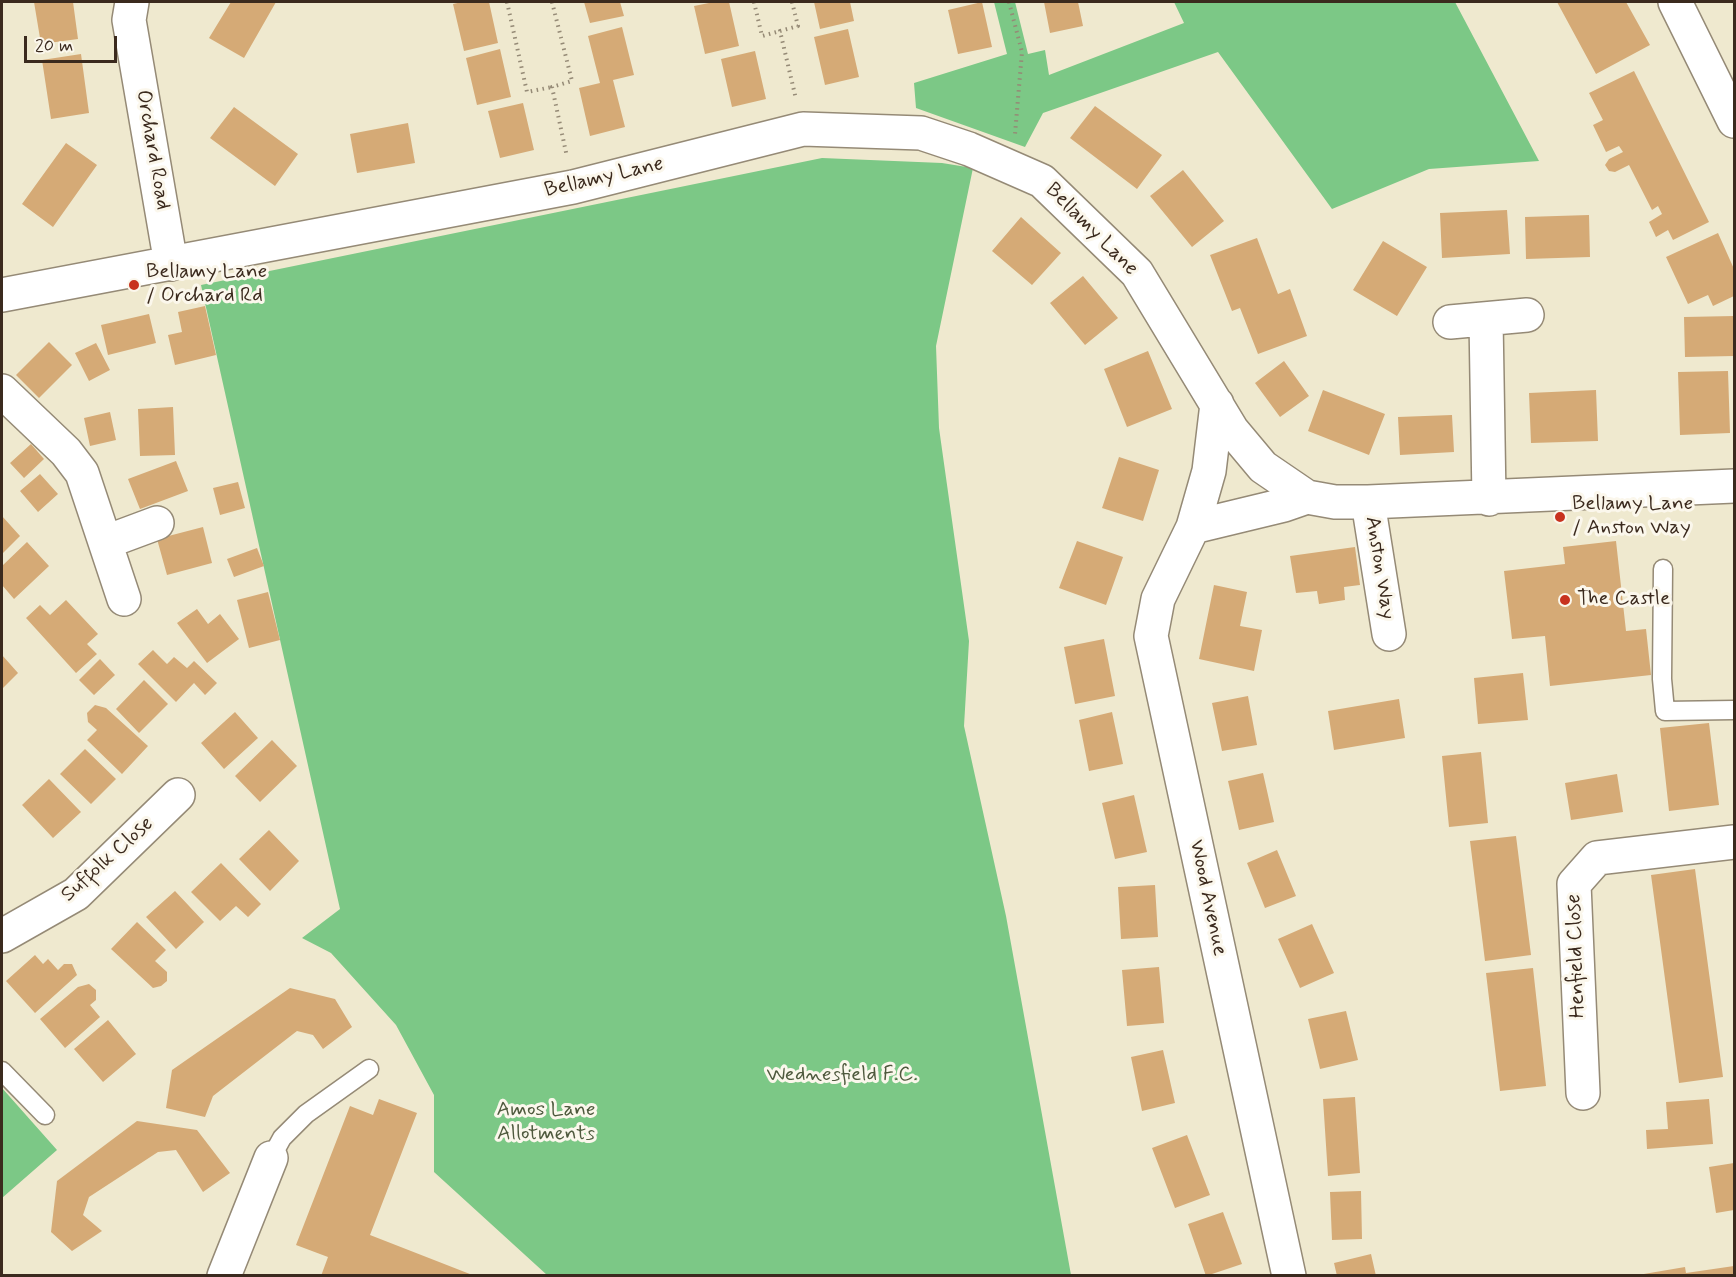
<!DOCTYPE html>
<style>
body{margin:0}
#map{position:relative;width:1736px;height:1277px;overflow:hidden;background:#efe9cf;font-family:Mynerve,sans-serif}
canvas{display:block}
.frame{position:absolute;inset:0;border:3px solid #3b2a1e;pointer-events:none}
.scale{position:absolute;left:24px;top:36px;width:93px;height:27px;box-sizing:border-box;border:3px solid #3b2a1e;border-top:0;padding-left:8px;font-size:18px;line-height:21px;white-space:nowrap;color:#3b2a1e;-webkit-text-stroke:4px #fbf7ec;paint-order:stroke}
</style>
<div id="map">
<canvas width="1736" height="1277"></canvas>
<div class="frame"></div>
<div class="scale">20 m</div>
</div>
<script>
const context = document.querySelector('canvas').getContext('2d');
context.lineJoin = 'round';
function fill(path, color) { context.fillStyle = color; context.fill(path, 'evenodd'); }
const toPath = rows => new Path2D(rows.map(r => 'M' + r).join(''));
function stroke(path, color, width, dash) { context.strokeStyle = color; context.lineWidth = width; context.lineCap = dash ? 'butt' : 'round'; context.setLineDash(dash || []); context.stroke(path); }
function write(font, color, halo, rows, align = 'center') {
  context.font = font + ' Mynerve,sans-serif'; context.lineWidth = 6; context.setLineDash([]); context.textBaseline = 'middle'; context.strokeStyle = halo; context.fillStyle = color; for (const [text, x, y, turn = 0] of rows) {
    context.save(); context.translate(x, y); context.rotate((+turn || 0) * Math.PI / 180); context.textAlign = isNaN(turn) ? turn : align; if (halo) context.strokeText(text, 0, 0); context.fillText(text, 0, 0); context.restore();
  }
}
const green = toPath([
 [994,2,1015,2,1028,54,1045,50,1049,75,1184,23,1174,2,1455,2,1539,161,1429,169,1332,209,1218,52,1043,113,1025,147,916,108,914,83,1007,54],
 [822,158,942,163,973,168,936,346,939,428,969,641,964,726,1006,916,1071,1275,547,1275,434,1172,434,1095,396,1025,331,953,302,938,340,909,201,285],
 [2,1088,57,1150,2,1198]
]);
const building = toPath([
 [34,2,73,2,78,39,41,44],
 [231,2,276,2,244,58,209,38],
 [462,2,489,2,498,43,464,51,453,4],
 [584,2,620,2,624,16,590,23],
 [714,2,729,2,739,46,705,54,694,6],
 [814,2,850,2,854,21,820,29],
 [982,2,992,47,958,54,948,10],
 [1044,2,1078,2,1083,26,1050,33],
 [1557,2,1626,2,1650,45,1596,74],
 [622,27,634,75,613,80,625,127,590,136,579,88,600,83,588,36],
 [848,29,859,77,825,85,814,37],
 [500,49,511,97,477,105,466,58],
 [755,51,766,99,732,107,721,59],
 [81,54,89,113,51,119,42,60],
 [1634,71,1709,222,1673,240,1668,230,1656,237,1649,222,1662,214,1658,206,1652,210,1629,165,1615,172,1609,171,1605,165,1609,159,1623,152,1619,146,1606,152,1593,125,1603,120,1589,93],
 [523,103,534,150,500,158,488,111],
 [1095,106,1162,155,1137,189,1070,138],
 [234,107,298,154,275,186,210,138],
 [408,123,415,163,357,173,350,134],
 [66,143,97,165,53,227,22,204],
 [1183,170,1224,221,1192,247,1150,196],
 [1507,210,1510,254,1442,258,1440,213],
 [1589,215,1590,257,1526,259,1525,217],
 [1021,217,1061,253,1032,285,992,251],
 [1718,233,1734,269,1734,296,1713,306,1708,295,1688,304,1666,257],
 [1257,238,1278,294,1290,289,1307,336,1258,354,1240,308,1232,311,1210,255],
 [1383,241,1427,267,1397,316,1353,290],
 [1083,276,1118,318,1085,345,1050,303],
 [205,306,216,355,175,365,168,335,182,332,178,312],
 [149,314,156,343,108,355,101,325],
 [1734,316,1734,356,1685,357,1684,317],
 [49,342,72,365,39,398,16,375],
 [96,343,110,370,89,381,75,353],
 [1148,351,1172,409,1127,427,1104,369],
 [1284,361,1309,396,1280,417,1255,383],
 [1728,371,1730,433,1680,435,1678,372],
 [1323,390,1385,414,1369,455,1308,431],
 [1596,390,1598,441,1531,443,1529,393],
 [173,407,175,455,140,456,138,409],
 [110,412,116,440,90,446,84,418],
 [1452,415,1454,452,1400,455,1398,417],
 [31,444,44,459,24,478,10,463],
 [1119,457,1159,470,1143,521,1102,508],
 [176,461,188,491,140,509,128,479],
 [40,474,58,494,38,512,20,491],
 [238,482,245,508,220,515,213,488],
 [2,516,20,536,2,554],
 [203,527,212,563,167,575,157,539],
 [1077,541,1123,557,1106,605,1059,588],
 [1616,541,1626,631,1646,629,1651,675,1550,686,1545,636,1512,639,1504,571,1565,564,1563,547],
 [27,542,49,566,14,599,2,585,2,566],
 [1355,547,1360,585,1344,587,1345,600,1319,604,1317,591,1296,593,1290,556],
 [257,548,264,566,234,577,227,559],
 [1214,585,1247,592,1240,626,1262,630,1254,671,1199,659],
 [268,592,280,640,249,648,237,600],
 [66,600,98,634,87,644,97,654,76,673,26,618,40,605,50,615],
 [197,609,208,624,220,614,239,639,207,663,177,623],
 [1104,639,1115,696,1075,704,1064,647],
 [153,650,167,664,174,657,187,668,194,661,217,683,205,695,194,683,176,702,138,664],
 [2,655,18,673,2,689],
 [100,659,115,675,94,695,79,680],
 [1523,673,1528,720,1478,724,1474,678],
 [144,680,168,704,139,733,116,709],
 [1248,696,1257,745,1222,751,1212,703],
 [1399,699,1405,738,1334,750,1328,711],
 [95,705,106,708,148,746,122,774,87,740,97,730,88,722,87,713],
 [235,712,258,738,224,769,201,743],
 [1112,712,1123,764,1089,771,1079,720],
 [1709,723,1719,805,1669,811,1660,728],
 [272,740,297,766,260,802,235,776],
 [85,749,116,779,91,804,60,774],
 [1481,752,1488,823,1449,827,1442,756],
 [1263,773,1274,822,1239,830,1228,781],
 [1617,774,1623,812,1571,820,1565,783],
 [49,779,81,812,53,838,22,805],
 [1134,795,1147,852,1115,859,1102,803],
 [269,830,299,861,270,891,239,859],
 [1516,836,1531,955,1485,961,1470,841],
 [1277,850,1296,896,1265,908,1247,863],
 [221,863,261,904,248,917,236,906,220,921,191,892],
 [1695,869,1723,1077,1679,1083,1651,875],
 [1155,885,1158,937,1121,939,1118,887],
 [175,891,204,922,176,949,146,917],
 [137,922,166,950,155,961,167,972,167,981,161,986,153,988,111,949],
 [1312,924,1334,973,1300,988,1278,939],
 [35,955,43,964,48,959,58,970,64,964,72,964,77,975,35,1013,6,981],
 [1159,967,1164,1023,1127,1026,1122,970],
 [1533,968,1546,1086,1500,1091,1486,973],
 [89,984,96,990,96,1000,90,1005,100,1017,65,1048,40,1019,78,987],
 [290,988,335,999,352,1027,323,1049,313,1035,297,1031,213,1096,205,1117,166,1108,172,1070],
 [1346,1011,1358,1060,1320,1069,1308,1019],
 [108,1020,136,1054,103,1082,74,1049],
 [1163,1050,1175,1103,1142,1111,1131,1057],
 [1355,1097,1360,1173,1328,1176,1323,1099],
 [379,1099,417,1113,370,1235,475,1276,321,1276,328,1257,296,1245,350,1106,373,1115],
 [1709,1099,1713,1144,1647,1149,1646,1130,1668,1129,1666,1102],
 [137,1121,197,1130,230,1173,203,1192,176,1150,158,1152,89,1197,83,1215,102,1231,72,1251,51,1232,57,1181],
 [1187,1135,1210,1195,1175,1208,1152,1148],
 [1734,1163,1734,1210,1716,1213,1709,1167],
 [1361,1191,1362,1239,1332,1240,1330,1192],
 [1223,1212,1242,1264,1206,1276,1188,1224],
 [1371,1254,1376,1276,1337,1276,1334,1263],
 [1734,1266,1734,1276,1632,1276,1685,1267,1686,1273]
]);
const path = toPath([
 [507,2,527,92,552,87],
 [552,2,572,81,552,87,567,157],
 [754,2,762,36,780,31],
 [792,2,798,26,780,31,796,99],
 [1009,2,1022,52,1015,134]
]);
const service = toPath([
 [1663,569,1662,679,1665,711,1734,710],
 [2,1071,45,1115],
 [271,1158,282,1138,306,1114,369,1069]
]);
const minor = toPath([
 [132,2,129,20,171,264],
 [2,295,573,187,803,129,921,133,969,149,1042,181,1137,273,1232,430,1263,467,1307,497,1335,502,1368,502,1734,486],
 [1486,319,1489,499],
 [1450,322,1527,315],
 [2,391,66,452,82,473,124,599],
 [1217,404,1209,471,1193,527,1284,505,1307,497],
 [1368,502,1389,634],
 [1193,527,1158,599,1151,636,1289,1276],
 [106,542,157,523],
 [2,936,76,894,178,795],
 [1583,1093,1574,884,1597,858,1734,842],
 [224,1276,271,1158]
]);
const tertiary = toPath([
 [1675,2,1734,121]
]);
const markers = [
 [134,285,6,"#c8321e"],
 [1560,517,6,"#c8321e"],
 [1565,600,6,"#c8321e"]
];
const streetNames = [
 ["Orchard Road",152,150,80],
 ["Bellamy Lane",604,178,-13],
 ["Bellamy Lane",1091,230,45],
 ["Anston Way",1379,568,81],
 ["Suffolk Close",108,860,-42],
 ["Wood Avenue",1207,898,78],
 ["Henfield Close",1577,956,-92]
];
const poiNames = [
 ["Bellamy Lane",146,273],
 ["/ Orchard Rd",146,297],
 ["Bellamy Lane",1572,505],
 ["/ Anston Way",1572,529],
 ["The Castle",1577,600]
];
const parkNames = [
 ["Wednesfield F.C.",842,1076],
 ["Amos Lane",546,1111],
 ["Allotments",546,1135]
];
fill(green, '#7cc886');
fill(building, '#d5aa76');
stroke(service, '#958a76', 21);
stroke(minor, '#958a76', 36);
stroke(tertiary, '#958a76', 36);
stroke(path, '#958a76', 4, [1.5, 4.5]);
stroke(service, '#fff', 18);
stroke(minor, '#fff', 33);
stroke(tertiary, '#fff', 33);
for (const [x, y, r, color] of markers) { const dot = new Path2D(); dot.arc(x, y, r, 0, 2 * Math.PI); context.fillStyle = color; context.fill(dot); stroke(dot, '#fbf7ec', 2); }
write('21px', '#3b2a1e', '#fbf7ec', streetNames);
write('21px', '#3b2a1e', '#fbf7ec', poiNames, 'left');
write('21px', '#4e593d', '#fbf7ec', parkNames);
</script>
